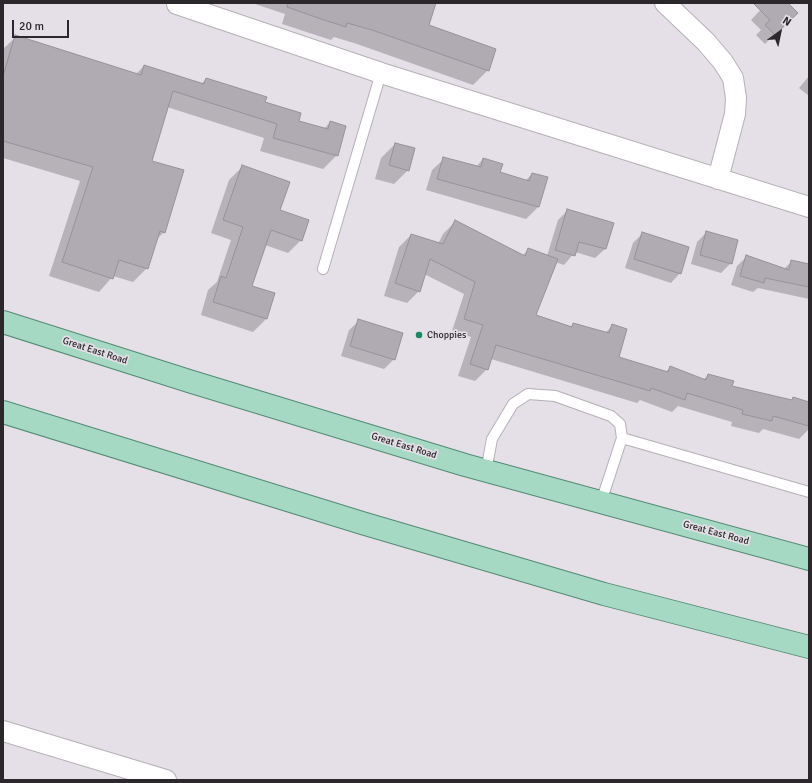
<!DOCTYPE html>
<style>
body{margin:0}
#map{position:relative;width:812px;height:783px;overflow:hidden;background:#e5dfe7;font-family:Signika,sans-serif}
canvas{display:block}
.frame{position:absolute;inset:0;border:4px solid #2a282b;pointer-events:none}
.north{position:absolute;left:760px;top:12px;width:40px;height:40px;-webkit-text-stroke:3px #e5dfe7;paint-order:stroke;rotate:33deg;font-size:11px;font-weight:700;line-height:16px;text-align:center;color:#2a282b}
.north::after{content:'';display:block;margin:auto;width:14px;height:18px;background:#2a282b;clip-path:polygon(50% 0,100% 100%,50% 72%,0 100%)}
.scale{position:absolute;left:12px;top:20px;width:57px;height:18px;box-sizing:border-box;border:2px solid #2a282b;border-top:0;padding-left:5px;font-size:12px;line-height:14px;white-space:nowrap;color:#2a282b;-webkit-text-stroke:3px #e5dfe7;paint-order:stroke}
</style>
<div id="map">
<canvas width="812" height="783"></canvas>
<div class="frame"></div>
<div class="north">N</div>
<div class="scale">20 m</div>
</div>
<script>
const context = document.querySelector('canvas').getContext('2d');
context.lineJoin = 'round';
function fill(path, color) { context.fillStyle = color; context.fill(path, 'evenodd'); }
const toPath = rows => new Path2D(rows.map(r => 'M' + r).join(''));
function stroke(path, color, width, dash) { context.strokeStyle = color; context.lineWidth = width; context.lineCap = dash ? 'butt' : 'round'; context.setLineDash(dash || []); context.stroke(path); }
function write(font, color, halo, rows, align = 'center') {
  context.font = font + ' Signika,sans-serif'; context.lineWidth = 3.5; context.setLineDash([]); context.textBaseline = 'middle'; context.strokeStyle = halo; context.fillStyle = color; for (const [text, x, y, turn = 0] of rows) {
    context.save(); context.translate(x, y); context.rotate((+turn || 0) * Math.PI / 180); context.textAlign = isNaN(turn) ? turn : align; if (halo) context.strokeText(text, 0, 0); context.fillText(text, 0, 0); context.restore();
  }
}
const shadow = toPath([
 [252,3,435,3,428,25,488,70,473,85,357,44,334,37,331,40,282,24,285,14],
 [767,3,787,3,796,13,765,44,756,35,761,30,751,20],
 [16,37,136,74,144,66,201,84,206,79,264,103,298,122,324,129,330,122,337,155,323,169,260,151,264,138,167,107,150,162,164,232,155,241,147,268,133,282,113,276,99,292,49,276,80,181,3,158,3,49],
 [809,76,809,96,799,88],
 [395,144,408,170,394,184,375,179,381,158],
 [444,159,476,167,483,159,499,173,525,181,532,174,538,207,526,219,426,190,432,170],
 [242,167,301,240,288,253,265,245,251,287,274,294,266,319,253,332,201,315,208,290,217,282,231,240,211,233,229,180],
 [568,210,612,224,605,249,595,258,575,252,564,265,555,262,535,315,570,327,574,324,605,333,612,326,618,358,665,372,670,368,703,380,708,375,731,387,791,401,793,398,809,403,809,429,799,439,763,429,759,433,731,426,732,422,678,406,672,412,640,400,637,403,491,359,487,369,475,381,458,376,471,337,452,331,464,294,424,274,419,291,407,303,384,296,399,247,411,235,438,244,443,234,455,222,522,256,529,249,547,256,558,220],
 [707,232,731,263,721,273,691,264,697,242],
 [643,233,680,273,671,283,625,268,633,243],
 [746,257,784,269,792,261,809,265,809,299,758,288,753,292,731,285,737,266],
 [359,321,394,359,384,369,341,356,349,330]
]);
const building = toPath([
 [288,3,436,3,429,25,496,49,489,71,372,30,347,23,346,27,321,19,287,7,288,3],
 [753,3,788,3,798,13,775,35,765,25,770,20,753,3],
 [15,35,141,75,144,65,204,84,206,78,267,97,265,102,301,113,299,121,328,129,330,121,346,126,338,156,273,138,277,124,173,91,152,161,184,170,165,233,160,231,148,269,119,260,113,279,62,262,93,167,3,141,3,76,15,35],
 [395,143,415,148,409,171,389,165,395,143],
 [443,157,481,167,483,158,503,164,500,172,529,181,532,173,548,177,539,207,437,179,443,157],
 [242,165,290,182,280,210,309,220,302,241,271,230,252,286,275,293,267,319,213,302,221,276,226,278,243,227,223,220,242,165],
 [567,209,614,223,606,249,579,242,575,256,555,250,567,209],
 [455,220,525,256,528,248,558,259,536,315,572,327,573,323,609,333,612,324,627,329,619,357,668,372,670,366,706,380,708,374,734,381,732,386,792,400,793,397,809,402,809,426,773,416,772,421,742,414,743,410,687,393,685,400,651,388,650,391,496,345,488,370,470,364,483,325,464,319,475,282,430,259,420,292,395,283,411,234,443,244,455,220],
 [706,231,738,240,732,264,700,255,706,231],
 [642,232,689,247,681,274,634,259,642,232],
 [746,255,789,270,791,260,809,264,809,287,765,278,764,283,740,276,746,255],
 [358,319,403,333,395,360,350,346,358,319]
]);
const service = toPath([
 [323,269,381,73],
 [486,471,492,439,513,404,528,394,555,396,611,416,620,424,622,438],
 [601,502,622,438,809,492]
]);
const minor = toPath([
 [665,3,706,42,723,62,733,78,736,98,735,114,718,179],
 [177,4,381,73,809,207],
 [3,731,166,780]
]);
const primary = toPath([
 [3,322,192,382,465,465,809,559],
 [3,412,362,523,604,594,809,647]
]);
const markers = [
 [419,335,4,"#1a8662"]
];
const poiNames = [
 ["Choppies",427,335]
];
const streetNames = [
 ["Great East Road",95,351,18],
 ["Great East Road",404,446,17],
 ["Great East Road",716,533,15]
];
fill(shadow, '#0003');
fill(building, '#b0abb2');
stroke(building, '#969198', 1);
stroke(service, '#b5b0b8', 12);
stroke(minor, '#b5b0b8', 22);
stroke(primary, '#538b74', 24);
stroke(service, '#fff', 10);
stroke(minor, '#fff', 20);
stroke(primary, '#a5d9c4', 22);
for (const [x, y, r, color] of markers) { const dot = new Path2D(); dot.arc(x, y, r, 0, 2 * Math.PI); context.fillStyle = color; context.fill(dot); stroke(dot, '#e5dfe7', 1.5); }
write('10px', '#2a282b', '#e5dfe7', poiNames, 'left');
write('10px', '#2a282b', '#e5dfe7', streetNames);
</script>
